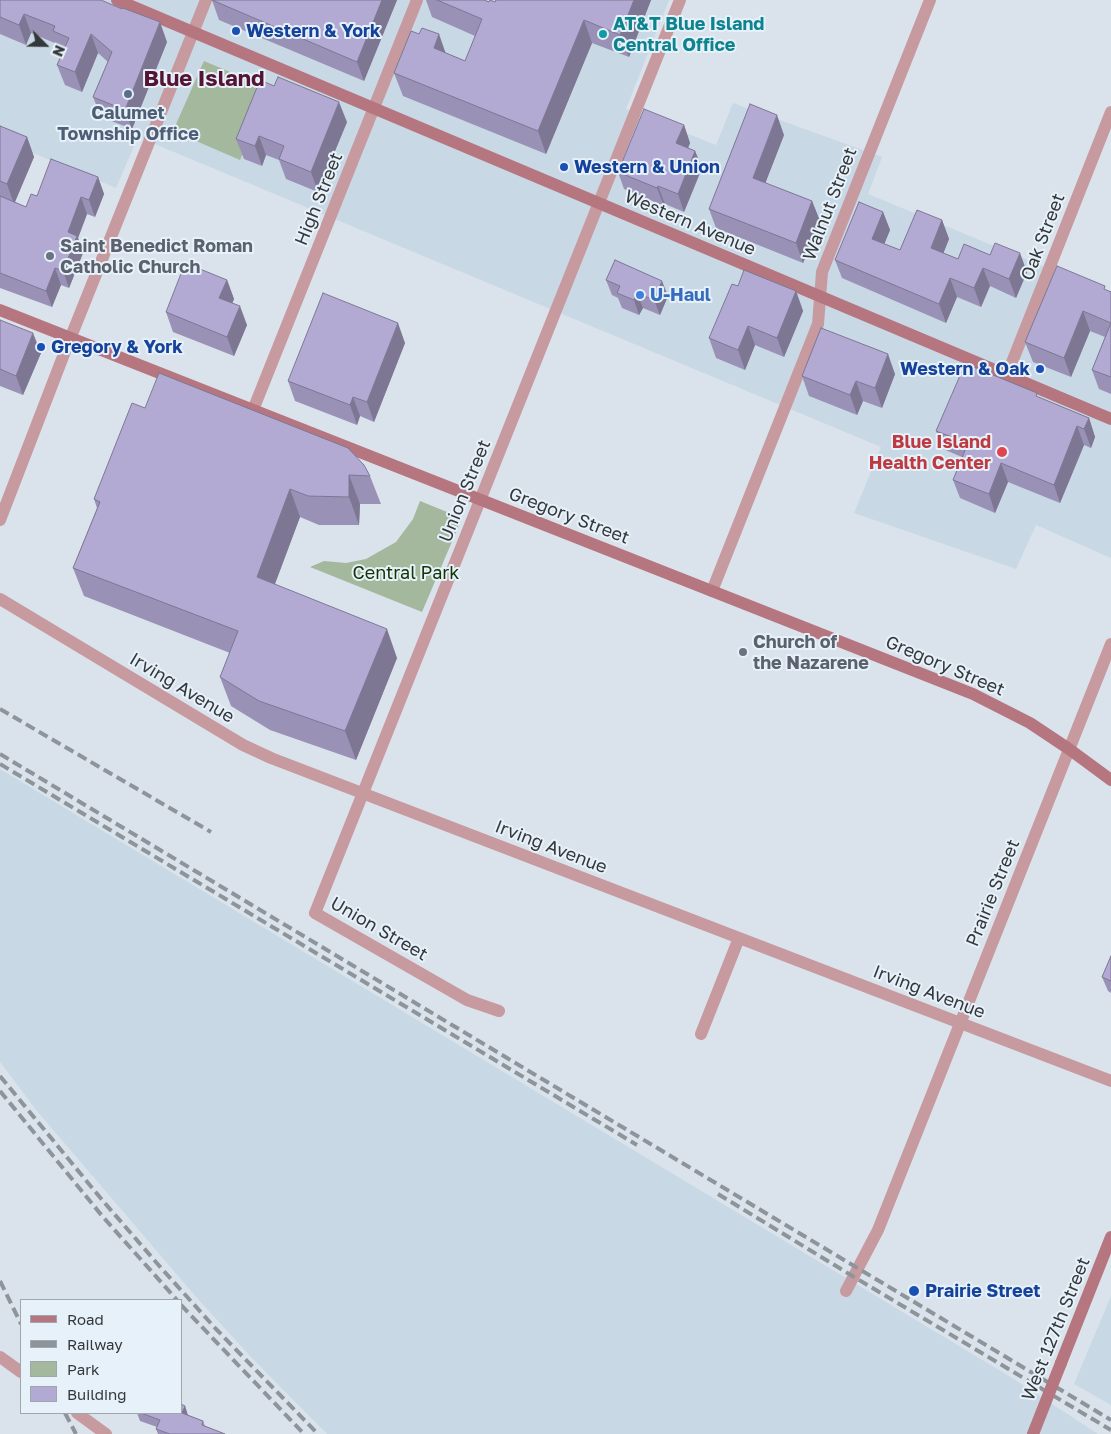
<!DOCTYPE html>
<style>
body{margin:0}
#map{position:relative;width:1111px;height:1434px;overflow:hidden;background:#dae3eb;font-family:"Golos Text",sans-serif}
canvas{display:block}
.legend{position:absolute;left:20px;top:1299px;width:162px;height:115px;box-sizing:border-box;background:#e7f1f9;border:1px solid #9fa7ad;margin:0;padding:6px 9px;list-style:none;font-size:15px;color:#34383b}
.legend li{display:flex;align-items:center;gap:10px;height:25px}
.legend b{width:25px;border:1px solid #9fa7ad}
.north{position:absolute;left:20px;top:20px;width:50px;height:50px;-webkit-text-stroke:4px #e7f1f9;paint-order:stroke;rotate:113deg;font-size:14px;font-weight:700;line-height:20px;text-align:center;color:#34383b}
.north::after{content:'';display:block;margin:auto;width:18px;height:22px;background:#34383b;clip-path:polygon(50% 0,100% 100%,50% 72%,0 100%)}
</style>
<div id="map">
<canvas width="1111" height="1434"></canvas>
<ul class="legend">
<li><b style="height:6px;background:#b67680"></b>Road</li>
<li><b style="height:6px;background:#8d949a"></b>Railway</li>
<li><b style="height:14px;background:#a3b89d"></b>Park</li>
<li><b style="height:14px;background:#b3aad4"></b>Building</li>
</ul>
<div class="north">N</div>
</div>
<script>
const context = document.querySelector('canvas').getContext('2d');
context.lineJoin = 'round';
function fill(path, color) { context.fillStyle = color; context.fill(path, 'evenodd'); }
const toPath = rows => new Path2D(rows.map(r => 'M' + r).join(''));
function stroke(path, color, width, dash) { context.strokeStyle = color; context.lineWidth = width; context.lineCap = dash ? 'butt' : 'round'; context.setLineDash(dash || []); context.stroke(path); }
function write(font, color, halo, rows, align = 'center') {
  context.font = font + ' "Golos Text",sans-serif'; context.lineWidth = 4; context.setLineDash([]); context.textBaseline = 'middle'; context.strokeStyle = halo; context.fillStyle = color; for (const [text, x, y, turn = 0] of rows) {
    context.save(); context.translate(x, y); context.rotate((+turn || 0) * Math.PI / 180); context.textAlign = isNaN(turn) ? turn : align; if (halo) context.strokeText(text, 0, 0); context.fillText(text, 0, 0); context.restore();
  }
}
const built = toPath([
 [0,0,669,0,626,109,716,145,733,103,882,157,868,194,1111,294,1111,558,1036,525,1016,569,854,513,881,447,138,137,116,188,0,139],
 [0,769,1009,1376,1098,1434,327,1434,251,1357,197,1298,37,1111,0,1062],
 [1111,1296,1111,1405,1074,1384]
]);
const green = toPath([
 [204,61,270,89,240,160,173,131],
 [420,501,462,518,422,612,310,567,324,561,346,563,366,559,396,542,413,519]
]);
const street = toPath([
 [1007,375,1111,112],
 [253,410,417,0],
 [0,520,64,354,206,0],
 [712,591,818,324,822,272,930,0],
 [0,599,243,745,271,758,1111,1081],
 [499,1011,467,1000,315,913,680,0],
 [701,1034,739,938],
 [846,1291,878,1230,1111,644],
 [0,1357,21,1372],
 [77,1413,106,1434]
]);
const secondary = toPath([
 [117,0,1111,419],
 [0,310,973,694,1030,723,1069,749,1111,780],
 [1061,1363,1111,1237]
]);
const rail = toPath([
 [0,709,211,832],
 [0,754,1111,1420],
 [0,764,637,1145],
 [0,1076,103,1201,162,1269,216,1329,318,1434],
 [0,1091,103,1217,177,1300],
 [718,1194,854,1277,1111,1430],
 [0,1281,21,1324],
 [181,1305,304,1434],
 [65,1413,76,1434]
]);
const secondaryBridge = toPath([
 [1033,1434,1061,1363]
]);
const wall = toPath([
 [0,0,167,42,132,129,101,117,93,97,108,62,98,53,82,92,65,85,57,65,63,52,60,51,57,44,31,33,26,45,0,34],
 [212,0,397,0,364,81,219,20],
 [426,0,484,0,489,2,495,2,496,0,651,0,629,57,592,43,546,154,403,96,394,73,446,53,465,61,475,36,432,17],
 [347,122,318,192,286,179,279,160,266,155,262,166,244,159,236,139],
 [684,125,690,143,688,148,695,151,702,168,684,212,665,204,664,206,624,189,618,172],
 [0,126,27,137,34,157,15,202,26,207,37,196,98,177,104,194,95,217,87,214,78,238,83,253,69,288,61,285,52,307,0,288],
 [784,135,765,183,812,201,820,221,803,263,716,228,709,209],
 [883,212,890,230,884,244,900,250,942,220,949,239,943,253,958,259,1027,272,1016,298,990,286,981,307,957,297,946,323,842,278,835,260],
 [192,274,227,280,234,299,232,303,247,325,234,356,173,332,166,312],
 [606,280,668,296,660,315,643,308,639,315,622,308,618,298,612,295],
 [738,286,796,291,803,311,784,357,755,345,745,370,716,358,709,338],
 [1107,290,1111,292,1111,394,1099,389,1092,370,1105,337,1090,331,1071,377,1033,362,1025,342],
 [0,320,41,353,23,395,0,386],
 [405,343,374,422,360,416,357,425,295,401,288,381],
 [895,374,882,408,863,401,857,415,809,396,802,376],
 [1039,398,1089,418,1095,437,1091,448,1084,445,1060,503,1008,482,995,513,960,498,953,480,962,457,943,449,936,431],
 [145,408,370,476,381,504,360,504,359,525,319,525,300,517,275,584,397,658,356,760,270,730,231,706,220,677,230,653,84,596,73,568,97,508,94,499],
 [1111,956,1111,993,1108,991,1102,977],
 [185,1406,188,1415,203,1421,205,1426,225,1434,158,1434,156,1429,157,1427,140,1421,137,1413,181,1413]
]);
const shadedWall = toPath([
 [382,0,397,0,364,81,357,62],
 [634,0,651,0,629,57,620,35],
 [24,14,31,33,26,45,19,25],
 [584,20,592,43,546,154,538,131],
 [160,22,167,42,132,129,125,110],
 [91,34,98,53,82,92,75,72],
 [439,34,447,57,434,48],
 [339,102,347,122,318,192,311,172],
 [777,115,784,135,760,197,753,178],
 [684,125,690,143,683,160,676,143],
 [259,136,266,155,262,166,255,146],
 [27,137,34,157,14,204,7,184],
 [695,151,702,168,684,212,678,194],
 [98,177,104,194,95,217,89,200],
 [658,186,665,204,664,206,657,188],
 [81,197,87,214,78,238,83,253,69,288,63,271,68,232],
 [812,201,820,221,803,263,796,243],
 [883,212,890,230,879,257,872,239],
 [942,220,949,239,938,267,931,248],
 [1020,253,1027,272,1016,298,1009,279],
 [55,268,61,285,52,307,46,291],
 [983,268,990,286,981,307,974,288],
 [950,278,957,297,946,323,939,304],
 [227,280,234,299,227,317,219,298],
 [662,281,668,296,660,315,654,300],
 [796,291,803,311,784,357,777,338],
 [637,293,643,308,639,315,634,300],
 [240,306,247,325,234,356,227,337],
 [1083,311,1090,331,1071,377,1064,358],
 [398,323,405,343,374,422,367,402],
 [748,326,755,345,745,370,738,350],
 [33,333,41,353,23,395,16,376],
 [888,354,895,374,882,408,875,388],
 [856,381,863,401,857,415,850,395],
 [353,397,360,416,357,425,350,405],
 [1089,418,1095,437,1091,448,1084,429],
 [1077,426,1084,445,1060,503,1054,485],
 [1001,463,1008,482,995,513,989,494],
 [349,475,360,504,359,525,349,497],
 [290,489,300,517,267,605,257,577],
 [387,629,397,658,356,760,345,731],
 [185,1406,188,1416,182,1413]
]);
const building = toPath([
 [0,0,101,0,122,9,123,8,160,22,125,110,93,97,112,52,91,34,75,72,57,65,69,38,53,31,55,26,24,14,19,25,0,17,0,0],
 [212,0,382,0,357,62,212,0],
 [437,0,484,0,489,2,490,0,495,2,496,0,634,0,620,35,584,20,538,131,394,73,411,31,419,34,422,28,439,34,434,48,465,61,482,19,437,0],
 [278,77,339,102,311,172,279,159,284,146,259,136,255,146,236,139,260,80,274,86,278,77],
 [750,104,777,115,753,178,812,201,796,243,709,209,750,104],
 [644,109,684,125,676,143,695,151,678,194,658,186,657,188,618,172,644,109],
 [0,126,27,137,7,184,0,181,0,126],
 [51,159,98,177,89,200,81,197,68,232,77,236,63,271,55,268,46,291,0,273,0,196,26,207,31,194,37,196,51,159],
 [859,202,883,212,872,239,900,250,917,210,942,220,931,248,958,259,964,244,990,255,995,243,1020,253,1009,279,983,268,974,288,950,278,939,304,835,260,859,202],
 [615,260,662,281,654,300,637,293,634,300,617,293,620,286,606,280,615,260],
 [1057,266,1105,286,1104,289,1111,292,1111,377,1092,370,1111,323,1083,311,1064,358,1025,342,1057,266],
 [195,267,227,280,219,298,240,306,227,337,166,312,182,271,192,274,195,267],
 [744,270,796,291,777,338,748,326,738,350,709,338,732,284,738,286,744,270],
 [323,293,398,323,367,402,353,397,350,405,288,381,323,293],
 [0,320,33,333,16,376,0,369,0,320],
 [821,328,888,354,875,388,856,381,850,395,802,376,821,328],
 [971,366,1037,393,1036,396,1089,418,1084,429,1077,426,1054,485,1001,463,989,494,953,480,968,443,936,431,962,371,971,366],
 [159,373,348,448,364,465,370,476,349,475,349,497,308,496,290,489,257,577,387,629,345,731,259,701,220,677,238,631,73,568,100,502,94,499,132,403,145,408,159,373],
 [1111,956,1111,981,1102,977,1111,956],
 [181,1404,185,1406,182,1413,203,1421,202,1425,225,1434,170,1434,156,1429,160,1420,141,1413,181,1413,181,1404]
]);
const markers = [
 [236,31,5,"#1a4fb4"],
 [603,34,5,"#0f9aa8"],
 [128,94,5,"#5c6f8a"],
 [564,167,5,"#1a4fb4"],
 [50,256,5,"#6b7280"],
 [640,295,5,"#3f7fe0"],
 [41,347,5,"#1a4fb4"],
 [1040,369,5,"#1a4fb4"],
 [1002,452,6,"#e0444e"],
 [743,652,5,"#6b7280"],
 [914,1291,6,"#1a4fb4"]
];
const cultureNames = [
 ["AT&T Blue Island",613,24],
 ["Central Office",613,45]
];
const transitNames = [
 ["Western & York",246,31],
 ["Western & Union",574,167],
 ["Gregory & York",51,347],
 ["Western & Oak",1030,369,"right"],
 ["Prairie Street",925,1291]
];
const serviceNames = [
 ["Calumet",128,113],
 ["Township Office",128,134]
];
const streetNames = [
 ["High Street",319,199,-68],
 ["Walnut Street",830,204,-69],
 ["Western Avenue",690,223,23],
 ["Oak Street",1043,237,-69],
 ["Union Street",465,491,-68],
 ["Gregory Street",569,516,21],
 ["Gregory Street",945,666,23],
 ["Irving Avenue",182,688,31],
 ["Irving Avenue",551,847,21],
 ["Prairie Street",993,893,-68],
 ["Union Street",379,929,30],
 ["Irving Avenue",929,992,21],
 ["West 127th Street",1056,1329,-68]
];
const worshipNames = [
 ["Saint Benedict Roman",60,246],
 ["Catholic Church",60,267],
 ["Church of",753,642],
 ["the Nazarene",753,663]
];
const shopNames = [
 ["U-Haul",650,295]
];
const healthNames = [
 ["Blue Island",991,442],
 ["Health Center",991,463]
];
const parkNames = [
 ["Central Park",406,573]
];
const districtNames = [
 ["Blue Island",204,79]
];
fill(built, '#c9d8e5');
fill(green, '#a3b89d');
stroke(street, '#c79aa0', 12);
stroke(secondary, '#b67680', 12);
stroke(rail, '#8d949a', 4, [10, 5]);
stroke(secondaryBridge, '#b67680', 12);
fill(wall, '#9a92b6');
fill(shadedWall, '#7d7794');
fill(building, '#b3aad4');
stroke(building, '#7d7794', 1);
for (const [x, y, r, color] of markers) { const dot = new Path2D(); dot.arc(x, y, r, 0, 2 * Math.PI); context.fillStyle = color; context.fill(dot); stroke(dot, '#e7f1f9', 2); }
write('bold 18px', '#0d838f', '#e7f1f9', cultureNames, 'left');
write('bold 18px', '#164399', '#e7f1f9', transitNames, 'left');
write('bold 18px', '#4e5e75', '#e7f1f9', serviceNames);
write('18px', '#34383b', '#e7f1f9', streetNames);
write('bold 18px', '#5b616d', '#e7f1f9', worshipNames, 'left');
write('bold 18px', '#366cbe', '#e7f1f9', shopNames, 'left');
write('bold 18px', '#be3a42', '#e7f1f9', healthNames, 'right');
write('18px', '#0f3501', '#e7f1f9', parkNames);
write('bold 22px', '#541434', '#e7f1f9', districtNames);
</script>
